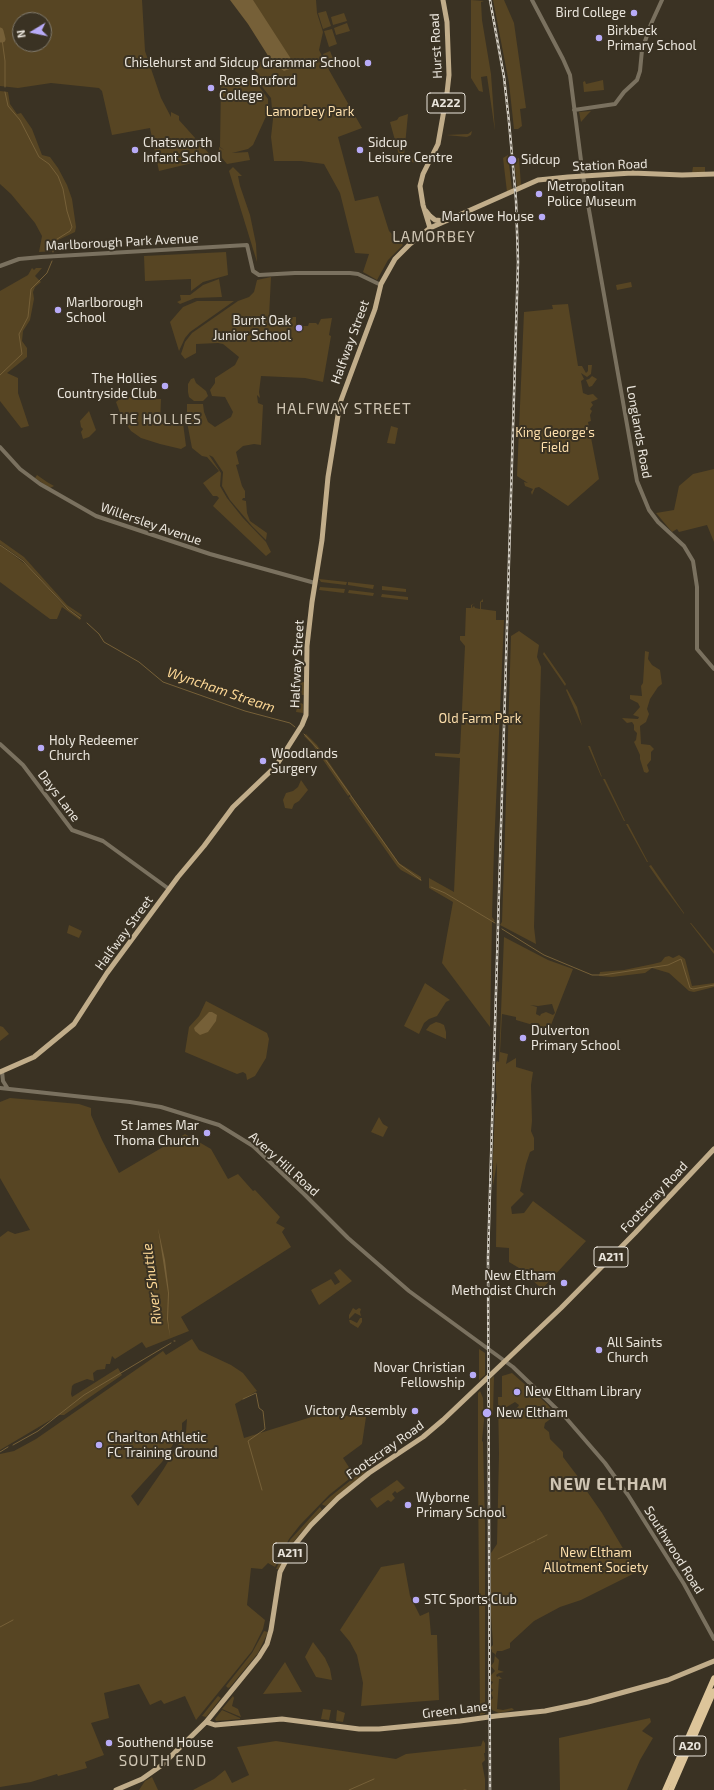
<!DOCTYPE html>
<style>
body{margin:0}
#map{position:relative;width:714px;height:1790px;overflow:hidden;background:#3a3223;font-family:"Exo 2",sans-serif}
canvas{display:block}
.north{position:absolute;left:12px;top:12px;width:40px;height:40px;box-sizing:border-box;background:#3a3223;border:1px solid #807a6d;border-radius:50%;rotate:260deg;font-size:11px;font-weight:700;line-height:16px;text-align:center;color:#eae5dc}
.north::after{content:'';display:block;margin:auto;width:14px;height:18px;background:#b8abf7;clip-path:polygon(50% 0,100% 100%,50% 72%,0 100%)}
</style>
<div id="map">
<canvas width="714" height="1790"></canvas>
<div class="north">N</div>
</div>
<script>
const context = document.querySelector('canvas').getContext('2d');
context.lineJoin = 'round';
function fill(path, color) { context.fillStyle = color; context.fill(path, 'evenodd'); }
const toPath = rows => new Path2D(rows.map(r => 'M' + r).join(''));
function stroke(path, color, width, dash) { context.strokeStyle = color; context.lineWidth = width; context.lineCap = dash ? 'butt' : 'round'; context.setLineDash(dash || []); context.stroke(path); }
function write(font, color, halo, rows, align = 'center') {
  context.font = font + ' "Exo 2",sans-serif'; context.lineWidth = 4; context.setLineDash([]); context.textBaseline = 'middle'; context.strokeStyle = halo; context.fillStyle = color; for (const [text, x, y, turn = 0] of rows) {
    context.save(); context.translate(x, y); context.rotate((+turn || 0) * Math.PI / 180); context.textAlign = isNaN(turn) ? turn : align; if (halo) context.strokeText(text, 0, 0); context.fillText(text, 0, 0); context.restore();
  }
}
const green = toPath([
 [0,0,142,0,145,51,161,98,171,117,171,112,179,116,179,120,213,158,159,171,150,128,112,135,102,91,99,88,51,83,18,88,0,86],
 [20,20,44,20,44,44,20,44],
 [237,0,316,0,317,13,323,32,319,50,329,70,362,128,338,137,355,201,378,196,389,231,403,245,388,260,377,280,363,272,369,254,355,253,340,193,324,164,301,161,274,161,271,137,273,119,271,98,256,79,259,74,254,70,265,56,267,55,272,62],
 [471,0,484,1,481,2,482,20,491,74,495,131,487,76,481,77,483,92,479,91,471,78],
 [493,0,504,0,514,23,526,108,520,109,522,126,518,129,514,129,509,83],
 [326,11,331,26,323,29,318,13],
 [344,13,347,21,333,25,331,17],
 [347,23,350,31,336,35,334,28],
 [332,29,337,44,329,47,324,31],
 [330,51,336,66,329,69,323,54],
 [254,79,268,99,268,112,253,145,248,149,232,153,248,152,250,160,227,164,222,158,219,150,219,147,224,150,220,147,221,84],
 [603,80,604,90,584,92,583,82,585,81,586,84],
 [0,91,8,92,10,104,17,114,21,113,32,129,42,155,50,157,58,168,67,185,72,199,76,227,75,232,56,241,54,251,39,252,42,236,35,223,11,194,0,184],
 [591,111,588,114,581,122,579,112],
 [408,114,404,156,424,161,420,164,404,160,399,155,390,122,397,120,399,117],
 [472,131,471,135,467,137,446,135,468,134],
 [508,155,512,189,507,192,503,158],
 [519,158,521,185,517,187,514,159],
 [233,167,242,176,238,176,240,186,250,215,256,244,257,262,229,171],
 [693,167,705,167,705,172,692,173],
 [226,252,228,275,203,282,191,291,191,279,145,281,144,256],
 [32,268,34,270,36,268,42,268,35,276,41,282,35,287,33,292,34,299,30,320,23,331,22,341,27,348,27,357,7,373,18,378,18,393,29,426,21,428,0,401,0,291,28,275],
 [271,277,269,317,296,317,296,326,308,326,309,323,316,323,318,325,321,319,332,318,329,335,331,336,323,382,305,378,261,376,259,392,260,398,257,395,258,403,263,405,261,445,254,444,243,446,236,452,239,464,236,465,242,486,245,491,245,498,243,498,242,500,246,501,247,513,250,521,267,533,266,540,252,526,230,500,222,486,223,472,213,457,209,455,221,473,220,486,227,498,243,518,266,542,271,552,266,556,213,506,219,498,217,496,213,496,203,483,219,471,207,457,202,456,192,448,187,422,187,404,203,404,204,412,208,422,215,427,231,417,233,412,225,397,212,396,210,390,215,383,215,378,235,365,239,357,223,344,218,343,196,344,196,353,185,359,181,354,185,342,192,333,238,301,249,297,254,292,257,280],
 [219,279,222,297,195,298,180,304,177,302,181,300,180,295,190,295,203,285],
 [631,282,632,287,617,290,616,285],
 [197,301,234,301,190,332,185,338,179,351,170,322,183,307],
 [568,304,578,366,582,366,586,373,588,371,588,365,592,365,591,374,587,377,581,373,584,379,581,381,583,393,588,395,593,394,598,399,591,402,593,405,590,409,592,411,590,415,591,421,588,422,599,479,568,506,539,487,535,488,532,495,531,492,533,489,525,486,524,482,528,483,517,476,524,312,553,309,552,305],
 [592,376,597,379,592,386,589,387,586,380,589,379],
 [194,378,196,383,206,391,208,396,203,401,194,401,189,397,188,392,188,384,191,379],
 [124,395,137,400,161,399,160,424,183,423,186,446,181,449,160,444,141,438,131,431,122,418,116,402],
 [89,411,96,430,89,437,83,439,81,432,83,429,81,427,80,421],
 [391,426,398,428,395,444,387,443],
 [714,469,714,542,707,525,679,532,677,529,672,532,656,513,674,510,679,486,693,474],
 [37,475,47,482,54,486,50,488,35,478],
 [0,540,24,557,67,605,82,615,81,617,66,607,23,560,0,544],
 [0,545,29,567,65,607,81,618,80,620,62,607,57,619,50,619,0,582],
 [319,579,347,582,346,585,321,582],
 [348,582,374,585,373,589,348,585],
 [382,586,406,589,406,592,382,590],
 [320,587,345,589,344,593,319,590],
 [349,590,374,593,373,596,348,593],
 [382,594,408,597,408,600,381,597],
 [483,599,483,602,481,602,481,609,496,611,496,620,504,620,494,848,492,917,495,921,492,922,492,924,490,1027,442,963,453,902,429,888,429,878,454,892,460,758,435,756,435,753,459,754,460,752,465,646,460,640,460,636,465,636,466,608,471,608,471,605,475,603,472,605,472,608,474,606,475,608,480,609,480,602],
 [519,631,539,645,537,657,541,667,534,927,536,944,500,925,502,922,504,863,511,636],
 [645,651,649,652,648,659,652,665,660,670,662,684,658,687,650,699,647,709,649,714,646,722,640,726,641,744,650,745,654,749,651,752,651,760,647,765,649,771,647,773,644,772,640,759,640,755,634,742,636,740,637,733,634,730,634,725,632,722,627,723,622,718,638,719,639,717,633,715,640,707,638,703,630,699,630,695,642,696,641,686,643,683],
 [544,652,562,678,566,684,565,686,543,654],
 [304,682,304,695,296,695,298,684,294,683],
 [567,689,577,707,582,726,566,690],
 [298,702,303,704,303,713,296,712],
 [306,734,317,745,339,777,351,794,348,796,312,744,304,736],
 [588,746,590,746,602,777,601,776],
 [603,779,605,779,625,821,624,821],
 [301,780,308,790,299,801,294,804,292,809,285,808,283,800,286,793,293,791,298,787],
 [351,795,399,863,421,877,421,881,401,870,397,866,349,798],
 [626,824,628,824,648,862,647,862],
 [651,865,684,913,684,914,660,882,649,866],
 [690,923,691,923,714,951,714,954],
 [69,925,82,931,79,938,67,933],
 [504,937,548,960,573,969,549,1030,541,1027,538,1023,533,1025,516,1020,516,1017,502,1014,500,1052,508,1054,506,1064,516,1058,516,1067,533,1072,531,1085,532,1121,531,1131,534,1138,534,1150,530,1152,526,1164,520,1191,524,1194,511,1207,512,1214,524,1213,533,1201,586,1241,542,1289,519,1268,509,1262,509,1248,496,1247,497,1162,493,1186,493,1158,495,1107,497,1097,496,1091,496,1063,497,1061,499,1062],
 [530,1005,538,1006,552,1004,555,1013,553,1015,546,1012,541,1014,540,1016,536,1014,537,1007],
 [679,955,685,959,692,986,714,983,714,987,694,992,689,991,669,973,652,968,645,973,612,977,599,976,600,972,624,970,653,964,661,962,665,957,669,956,673,958],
 [425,983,450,1000,446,1002,437,1016,429,1019,424,1023,419,1034,404,1026],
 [206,1001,267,1033,269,1039,266,1058,255,1076,247,1080,246,1074,243,1072,237,1074,185,1052,189,1027,199,1016],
 [436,1022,440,1023,444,1025,446,1032,446,1039,426,1030,430,1025],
 [0,1026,3,1027,9,1034,0,1041],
 [10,1098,79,1104,91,1108,91,1115,102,1140,119,1173,185,1134,211,1149,228,1179,238,1174,253,1191,255,1190,280,1217,276,1223,285,1228,282,1232,291,1247,181,1317,189,1331,146,1348,142,1342,115,1359,112,1356,110,1364,106,1364,105,1369,97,1370,93,1373,94,1381,87,1379,74,1384,72,1386,71,1394,72,1397,118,1368,122,1375,64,1415,59,1415,0,1450,0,1237,8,1231,15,1234,30,1230,0,1178,0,1102],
 [379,1117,383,1124,388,1127,383,1137,371,1132],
 [340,1269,352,1281,319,1305,311,1290,331,1279,335,1285,340,1282,334,1273],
 [353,1308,356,1310,359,1308,361,1309,360,1312,361,1316,355,1313,349,1319,349,1315],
 [360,1318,362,1318,362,1322,358,1328,350,1323,349,1320,351,1320,357,1323],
 [192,1339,199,1350,231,1365,243,1373,257,1391,235,1404,244,1438,321,1414,366,1417,362,1444,343,1458,354,1475,329,1495,300,1525,289,1539,275,1567,268,1563,262,1569,251,1568,247,1605,265,1620,263,1629,252,1651,196,1720,185,1696,164,1704,161,1700,150,1705,139,1684,104,1693,109,1718,91,1723,104,1755,85,1762,87,1768,58,1776,57,1774,31,1782,0,1787,0,1454,14,1451,36,1439,163,1351,166,1355],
 [187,1419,186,1432,163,1470,138,1506,131,1496,162,1462,182,1430,182,1423],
 [479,1349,485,1353,485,1375,479,1380],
 [512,1373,547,1404,556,1415,545,1423,544,1428,549,1432,550,1439,563,1452,563,1457,588,1490,590,1493,584,1487,602,1513,637,1572,581,1600,560,1607,534,1621,510,1643,510,1648,502,1651,497,1651,495,1656,499,1660,498,1670,504,1672,499,1673,496,1675,497,1677,499,1676,502,1679,499,1679,497,1709,503,1710,512,1708,514,1710,499,1713,492,1710,490,1701,493,1698,491,1693,493,1690,490,1687,493,1682,491,1681,490,1676,495,1671,491,1666,494,1662,495,1654,492,1652,492,1650,490,1648,493,1645,491,1615,491,1553,497,1544,499,1454,498,1397,502,1397,502,1376],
 [515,1402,519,1405,518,1407,508,1414,505,1408],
 [494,1376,493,1415,492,1415,490,1407,489,1380],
 [480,1391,483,1398,484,1420,482,1441,483,1442,485,1525,485,1714,480,1715,478,1470,478,1393],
 [365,1469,367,1471,326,1506,323,1505,322,1504,331,1496],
 [397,1480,405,1488,397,1493,395,1491,392,1494,395,1498,391,1502,388,1500,377,1508,370,1499],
 [320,1507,322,1510,299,1535,289,1548,279,1569,276,1569,290,1540],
 [404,1563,410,1596,420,1616,429,1612,431,1635,437,1635,439,1700,361,1706,363,1683,357,1655,350,1642,340,1630,381,1567],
 [264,1631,268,1632,258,1653,230,1687,228,1688,226,1686,252,1653],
 [313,1642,325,1658,330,1669,332,1680,316,1677,305,1657],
 [285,1662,302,1692,263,1694],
 [218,1696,221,1698,206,1717,202,1716],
 [233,1696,234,1698,232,1706,238,1709,241,1717,222,1709],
 [323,1709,331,1710,329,1720,321,1719],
 [222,1710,240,1718,240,1719,216,1721,215,1719],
 [337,1710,345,1713,343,1722,336,1721],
 [650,1718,651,1722,642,1731,653,1738,640,1760,627,1790,560,1790,559,1738],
 [483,1740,485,1743,485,1753,484,1753,485,1760,482,1763,485,1779,485,1790,193,1790,214,1779,225,1770,232,1783,249,1775,237,1747,276,1741,396,1759,406,1754,481,1746],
 [152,1777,158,1790,139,1790,145,1781]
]);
const water = toPath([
 [230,0,253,0,293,62,294,64,292,68,284,71,272,62,248,24],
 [209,1012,212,1012,217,1015,216,1021,208,1032,200,1035,195,1031,194,1028],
 [158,1228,165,1260,169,1293,168,1319,170,1337,167,1319,168,1293]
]);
const stream = toPath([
 [2,39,5,61,5,87],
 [5,92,8,106,20,120,39,157,49,164,58,176,63,189,67,211,72,227,70,231,54,241,53,252],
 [0,375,22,354,19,334,28,317,31,289,47,273,52,261],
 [0,545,23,561,68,609,80,618],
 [87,623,99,634,104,642,139,662,163,682,245,711,290,723,295,727],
 [304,734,318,749,399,864,421,880],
 [431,887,445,893,495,923],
 [502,929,544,955,592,975,603,975,668,965,681,959,690,988,693,989,714,985],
 [174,1341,175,1341],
 [243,1399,256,1393,259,1408,263,1411,265,1429,248,1441,262,1490],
 [13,1445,38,1431,84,1395,171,1343],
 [0,1452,8,1447],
 [537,1540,547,1535],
 [498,1559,535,1541],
 [0,1627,13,1620],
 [349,1790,374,1779],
 [464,1790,466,1790]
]);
const river = toPath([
 [0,31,2,39]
]);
const minor = toPath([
 [532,0,563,59,570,75,583,176,637,481,649,510,658,522,684,546,693,561,697,587,697,649,714,669],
 [574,110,615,104,624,92,637,80,640,71,642,50,651,24,662,0],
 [0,266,19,259,41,257,247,245,253,271,259,275,295,273,350,273,358,274,381,285],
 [0,447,20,469,40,484,96,516,210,554,315,583],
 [0,744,23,765,72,830,103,841,169,889],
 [2,1071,3,1081,8,1089],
 [0,1088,130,1102,161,1107,219,1125,253,1146,304,1194,348,1238,409,1291,513,1367,566,1418,605,1463,628,1495,684,1584,714,1639]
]);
const major = toPath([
 [426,211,430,216,435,220,446,221],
 [430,228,423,205,420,186,423,174,438,144,447,93,449,75,447,22,443,0],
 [0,1072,34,1057,74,1024,107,973,178,877,204,846,233,807,276,766,302,725,306,715,307,646,312,602,322,540,328,477,340,403,375,309,381,284,395,259,410,244,430,228,538,180,568,177,632,173,682,175,714,174],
 [206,1722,215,1725,282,1719,359,1729,379,1729,460,1721,496,1716,545,1711,588,1702,668,1680,714,1661],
 [116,1790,142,1779,162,1765,206,1722,259,1657,267,1644,271,1630,280,1572,293,1547,311,1525,338,1498,369,1473,423,1437,443,1420,561,1308,635,1233,714,1149]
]);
const highway = toPath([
 [665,1790,714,1678],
 [671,1790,714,1691]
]);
const rail = toPath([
 [490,1790,488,1257,518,262,516,200,509,122,504,77,490,0]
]);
const markers = [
 [634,13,4,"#b8abf7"],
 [599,38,4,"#b8abf7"],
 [368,63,4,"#b8abf7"],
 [211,88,4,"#b8abf7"],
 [135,150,4,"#b8abf7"],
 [360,150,4,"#b8abf7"],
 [512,160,5,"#b8abf7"],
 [539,194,4,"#b8abf7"],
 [542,217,4,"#b8abf7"],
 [58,310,4,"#b8abf7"],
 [299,328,4,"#b8abf7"],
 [165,386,4,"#b8abf7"],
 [41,748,4,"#b8abf7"],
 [263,761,4,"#b8abf7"],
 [523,1038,4,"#b8abf7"],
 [207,1133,4,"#b8abf7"],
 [564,1283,4,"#b8abf7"],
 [599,1350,4,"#b8abf7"],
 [473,1375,4,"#b8abf7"],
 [517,1392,4,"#b8abf7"],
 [415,1411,4,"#b8abf7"],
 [487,1413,5,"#b8abf7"],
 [99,1445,4,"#b8abf7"],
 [408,1505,4,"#b8abf7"],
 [416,1600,4,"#b8abf7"],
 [109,1743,4,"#b8abf7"]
];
const shields = [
 [446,103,38],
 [611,1257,34],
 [290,1553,34],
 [690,1746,32]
];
const shieldNames = [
 ["A222",446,103],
 ["A211",611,1257],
 ["A211",290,1553],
 ["A20",690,1746]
];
const poiNames = [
 ["Bird College",626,13,"right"],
 ["Birkbeck",607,31],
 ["Primary School",607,46],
 ["Chislehurst and Sidcup Grammar School",360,63,"right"],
 ["Rose Bruford",219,81],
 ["College",219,96],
 ["Chatsworth",143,143],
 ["Infant School",143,158],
 ["Sidcup",368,143],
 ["Leisure Centre",368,158],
 ["Sidcup",521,160],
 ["Metropolitan",547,187],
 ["Police Museum",547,202],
 ["Marlowe House",534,217,"right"],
 ["Marlborough",66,303],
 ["School",66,318],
 ["Burnt Oak",291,321,"right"],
 ["Junior School",291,336,"right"],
 ["The Hollies",157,379,"right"],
 ["Countryside Club",157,394,"right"],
 ["Holy Redeemer",49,741],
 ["Church",49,756],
 ["Woodlands",271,754],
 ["Surgery",271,769],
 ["Dulverton",531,1031],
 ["Primary School",531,1046],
 ["St James Mar",199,1126,"right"],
 ["Thoma Church",199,1141,"right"],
 ["New Eltham",556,1276,"right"],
 ["Methodist Church",556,1291,"right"],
 ["All Saints",607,1343],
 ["Church",607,1358],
 ["Novar Christian",465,1368,"right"],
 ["Fellowship",465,1383,"right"],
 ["New Eltham Library",525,1392],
 ["Victory Assembly",407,1411,"right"],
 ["New Eltham",496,1413],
 ["Charlton Athletic",107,1438],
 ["FC Training Ground",107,1453],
 ["Wyborne",416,1498],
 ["Primary School",416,1513],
 ["STC Sports Club",424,1600],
 ["Southend House",117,1743]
];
const streetNames = [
 ["Hurst Road",436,46,-93],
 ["Station Road",610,165,-2],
 ["Marlborough Park Avenue",122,242,-3],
 ["Halfway Street",350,342,-70],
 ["Longlands Road",639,432,80],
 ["Willersley Avenue",151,524,19],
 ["Halfway Street",297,664,-87],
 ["Days Lane",59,796,53],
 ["Halfway Street",124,933,-54],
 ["Avery Hill Road",284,1164,42],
 ["Footscray Road",654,1197,-47],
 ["Footscray Road",385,1450,-35],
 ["Southwood Road",674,1550,58],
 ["Green Lane",455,1710,-7]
];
const parkNames = [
 ["Lamorbey Park",310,112],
 ["King George's",555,433],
 ["Field",555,448],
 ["Old Farm Park",480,719],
 ["New Eltham",596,1553],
 ["Allotment Society",596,1568]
];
const neighbourhoodNames = [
 ["THE HOLLIES",156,419]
];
const waterNames = [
 ["Wyncham Stream",221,690,19],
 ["River Shuttle",152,1284,-97]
];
const quarterNames = [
 ["LAMORBEY",434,237],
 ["HALFWAY STREET",344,409],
 ["SOUTH END",163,1761]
];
const districtNames = [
 ["NEW ELTHAM",609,1484]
];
fill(green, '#574523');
fill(water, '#766038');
stroke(stream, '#766038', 1);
stroke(river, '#766038', 7);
stroke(minor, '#7a715f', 4);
stroke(major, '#c1ad8a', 5);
stroke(highway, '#ddc59a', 5.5);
stroke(rail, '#d5d0c6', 2.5);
stroke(rail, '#3a3223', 1, [3]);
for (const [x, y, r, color] of markers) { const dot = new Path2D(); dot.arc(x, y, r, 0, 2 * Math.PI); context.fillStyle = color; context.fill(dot); stroke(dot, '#3a3223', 1.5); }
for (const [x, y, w] of shields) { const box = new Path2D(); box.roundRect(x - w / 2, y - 10, w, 20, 3); context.fillStyle = '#3a3223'; context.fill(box); stroke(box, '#eae5dc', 1); }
write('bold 12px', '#eae5dc', null, shieldNames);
write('13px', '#eae5dc', '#3a3223', poiNames, 'left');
write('13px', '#eae5dc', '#3a3223', streetNames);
write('13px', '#fddfac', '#3a3223', parkNames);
context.letterSpacing = '1px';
write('14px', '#cfc5b3', '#3a3223', neighbourhoodNames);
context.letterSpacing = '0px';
write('italic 14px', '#fcd795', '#3a3223', waterNames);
context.letterSpacing = '1px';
write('15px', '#cfc5b3', '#3a3223', quarterNames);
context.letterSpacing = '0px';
context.letterSpacing = '1px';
write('bold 17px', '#cfc5b3', '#3a3223', districtNames);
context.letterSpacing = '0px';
</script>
